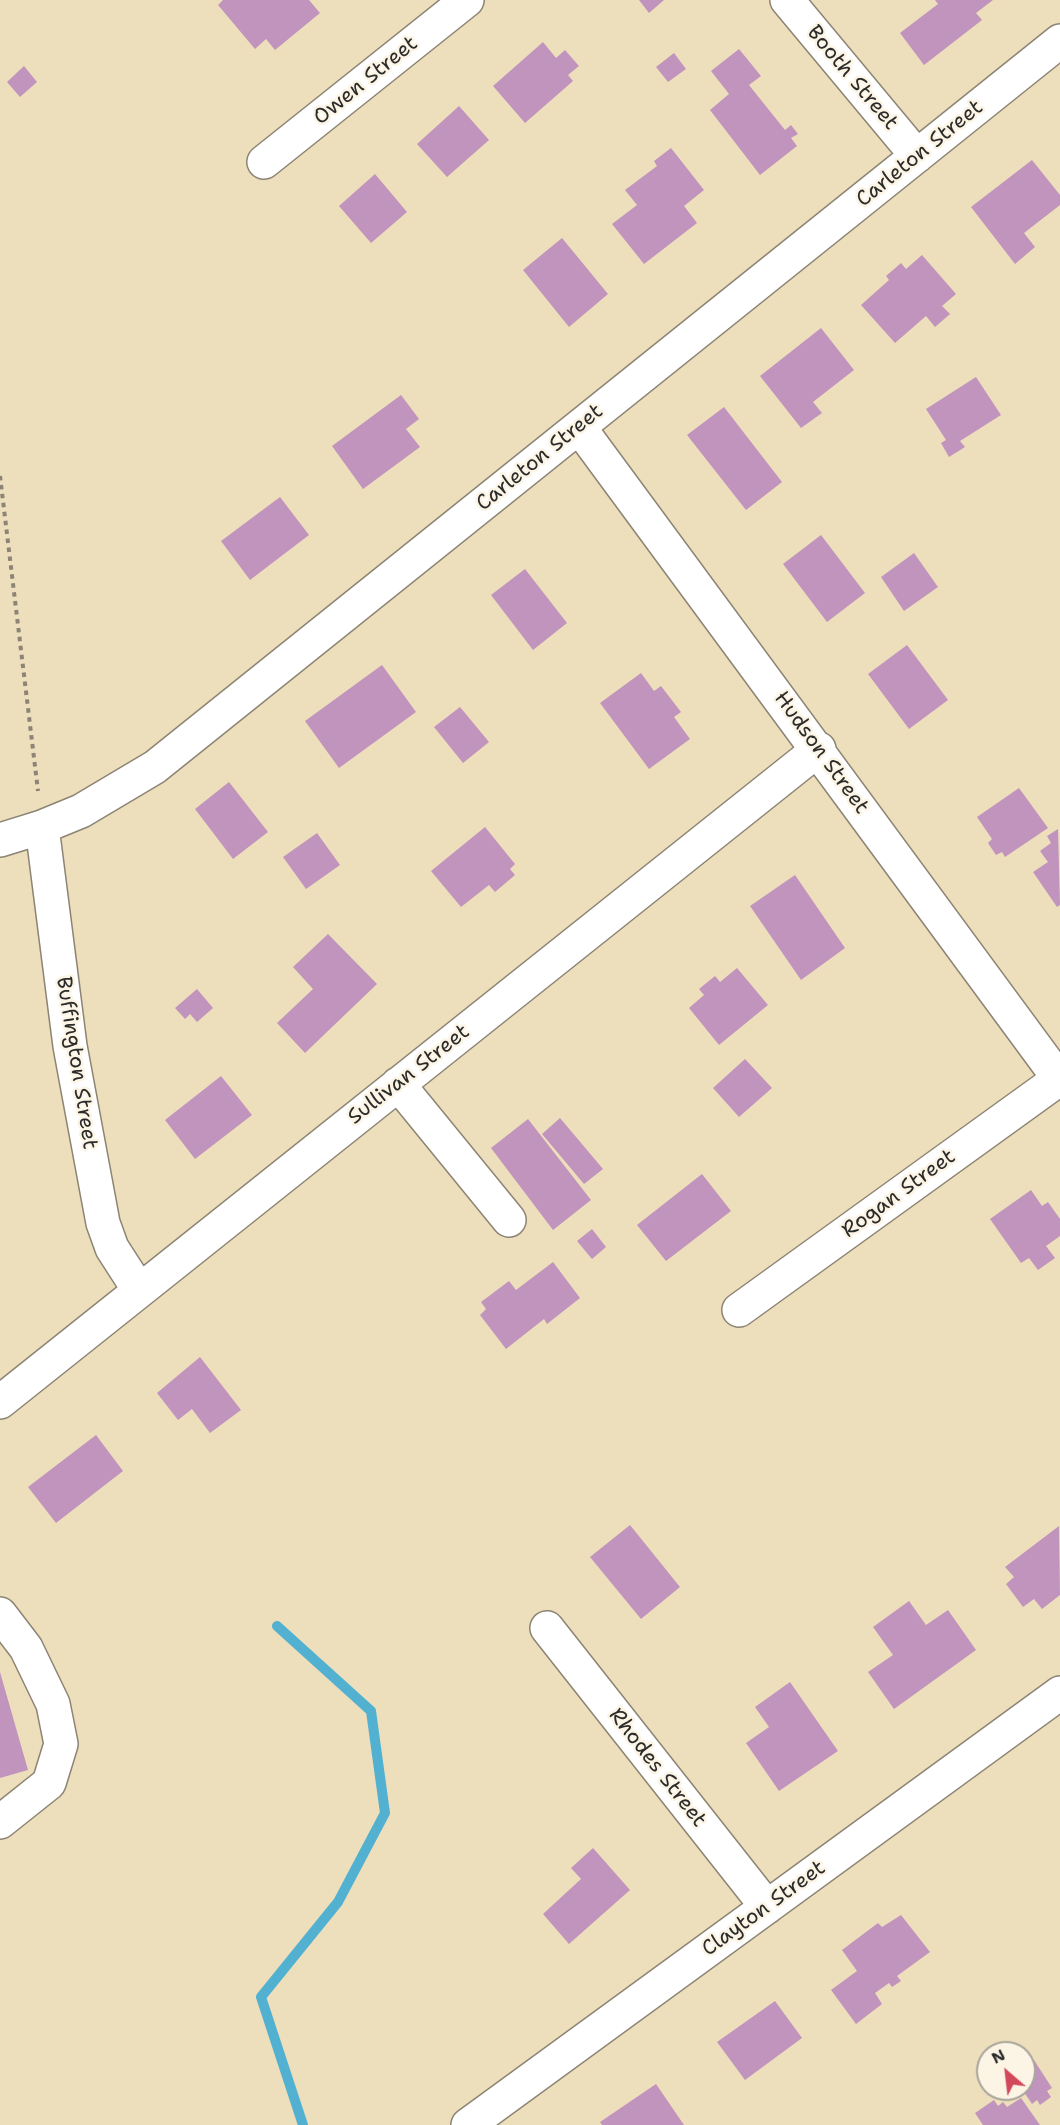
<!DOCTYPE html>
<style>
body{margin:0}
#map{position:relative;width:1060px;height:2125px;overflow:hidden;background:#eddebc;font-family:"Shantell Sans",sans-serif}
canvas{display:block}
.north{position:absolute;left:976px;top:2041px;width:60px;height:60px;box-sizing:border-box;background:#fcf5e5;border:2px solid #a8a49b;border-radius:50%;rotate:332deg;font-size:16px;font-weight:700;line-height:24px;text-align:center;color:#2b2b2b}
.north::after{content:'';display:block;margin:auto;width:21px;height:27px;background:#d1495b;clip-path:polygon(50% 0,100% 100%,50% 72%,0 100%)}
</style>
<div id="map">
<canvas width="1060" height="2125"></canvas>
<div class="north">N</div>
</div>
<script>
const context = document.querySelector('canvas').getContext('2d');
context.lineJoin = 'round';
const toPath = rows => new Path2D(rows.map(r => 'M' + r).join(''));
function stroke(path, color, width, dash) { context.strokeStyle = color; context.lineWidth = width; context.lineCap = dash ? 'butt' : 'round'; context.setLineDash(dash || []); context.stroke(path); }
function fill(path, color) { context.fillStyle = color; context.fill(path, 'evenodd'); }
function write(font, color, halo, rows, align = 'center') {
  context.font = font + ' "Shantell Sans",sans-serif'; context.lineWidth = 5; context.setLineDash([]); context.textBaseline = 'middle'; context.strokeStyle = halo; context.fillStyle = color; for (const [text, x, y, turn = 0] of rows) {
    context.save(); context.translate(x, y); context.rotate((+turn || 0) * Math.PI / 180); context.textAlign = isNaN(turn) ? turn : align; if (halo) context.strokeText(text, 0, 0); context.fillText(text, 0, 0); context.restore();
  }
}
const stream = toPath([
 [277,1626,371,1711,385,1813,338,1902,261,1997,303,2125]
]);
const building = toPath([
 [223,0,309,0,320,13,275,50,266,39,255,49,218,5],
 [639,0,664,0,649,13],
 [935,0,993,0,976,13,982,20,924,65,900,33,938,4],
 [543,42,556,58,565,50,579,66,568,75,573,81,525,123,493,86],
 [739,49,761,76,749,85,785,130,791,125,798,134,791,138,797,146,760,175,710,110,729,94,711,71],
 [674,53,686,69,668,82,656,67],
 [24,66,37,82,20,97,7,82],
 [459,106,489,140,447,177,417,144],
 [671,148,704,190,684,206,697,223,644,264,612,224,637,205,625,190,657,166,654,161],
 [1032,160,1060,195,1060,205,1024,233,1035,247,1015,264,971,207],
 [375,174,407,212,371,243,339,206],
 [562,238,608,294,569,327,523,270],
 [922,255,956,294,942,306,950,314,935,327,926,316,895,343,861,305,889,280,886,276,901,263,906,269],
 [821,328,854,370,813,402,822,413,801,428,760,376],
 [976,377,1001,415,960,441,965,447,949,457,941,443,946,440,926,409],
 [401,395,419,419,406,429,420,447,363,489,332,446],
 [724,407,782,482,746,510,687,435],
 [280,497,309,535,250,580,221,541],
 [821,535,865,593,827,622,783,564],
 [914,553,938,587,904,611,881,577],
 [525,569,567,623,533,650,491,595],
 [907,645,948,700,909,729,868,674],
 [382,665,416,712,339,768,305,721],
 [641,673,654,691,661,686,681,712,674,717,690,739,649,769,600,703],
 [460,707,489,742,463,763,434,727],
 [229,782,268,832,233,859,195,809],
 [1019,788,1048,828,1005,857,1002,852,996,855,988,843,992,839,977,817],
 [485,827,515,864,510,869,515,875,495,892,489,885,461,907,431,871],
 [1058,829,1060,905,1057,907,1033,872,1048,862,1040,851,1051,843,1047,836],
 [317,833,340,865,306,889,283,857],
 [795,875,845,948,801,980,750,906],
 [328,934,377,984,305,1053,277,1023,313,989,293,967],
 [737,968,768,1005,719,1045,689,1008,704,995,699,989,715,976,720,982],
 [197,989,213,1008,197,1022,190,1014,185,1019,175,1008],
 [745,1059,772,1088,739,1117,713,1088],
 [221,1076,252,1115,195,1159,165,1120],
 [560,1118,603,1169,584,1184,542,1134],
 [528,1119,591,1200,553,1230,491,1148],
 [702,1174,731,1211,666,1261,637,1225],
 [1031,1190,1042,1206,1048,1202,1060,1219,1060,1236,1046,1246,1055,1258,1038,1270,1029,1258,1021,1263,990,1219],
 [592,1229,606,1247,592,1259,577,1241],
 [553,1262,580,1298,547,1324,544,1319,506,1349,480,1315,486,1309,481,1302,509,1281,516,1290],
 [200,1357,241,1410,210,1433,192,1409,178,1420,157,1393],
 [96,1435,123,1471,56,1523,28,1487],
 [630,1525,680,1587,641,1619,590,1557],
 [1059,1526,1060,1595,1042,1609,1034,1599,1023,1607,1006,1584,1014,1577,1005,1567],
 [909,1601,926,1625,948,1610,976,1650,894,1709,868,1672,893,1655,873,1627],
 [0,1672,28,1770,0,1778],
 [790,1682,838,1751,779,1791,746,1743,769,1727,755,1707],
 [593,1848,630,1890,569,1944,543,1914,581,1879,571,1868],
 [901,1915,930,1952,897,1976,901,1981,892,1987,889,1983,875,1993,882,2004,856,2024,831,1990,857,1971,842,1950,878,1923,882,1927],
 [775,2001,802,2038,745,2080,717,2042],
 [1034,2060,1052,2088,1047,2091,1051,2097,1040,2105,1037,2100,1032,2104,1022,2089,1024,2066],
 [656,2084,684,2125,602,2125,600,2122],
 [1021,2098,1040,2125,983,2125,975,2113,994,2100,998,2106,1003,2102,1007,2107]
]);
const path = toPath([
 [0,476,38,791]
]);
const minor = toPath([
 [787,0,917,156],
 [264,162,467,0],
 [579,427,1060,1080],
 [42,827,70,1046,103,1223,112,1248,139,1290],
 [0,840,42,827,81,811,155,767,1060,41],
 [398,1084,509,1220],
 [739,1310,1059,1079],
 [0,1402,819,749],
 [0,1614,26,1648,53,1704,61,1744,49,1783,0,1822],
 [547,1628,767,1907],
 [468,2125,1060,1693]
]);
const streetNames = [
 ["Booth Street",852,78,50],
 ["Owen Street",366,81,-39],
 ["Carleton Street",920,154,-39],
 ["Carleton Street",540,458,-39],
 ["Hudson Street",821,753,54],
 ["Buffington Street",76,1063,81],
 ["Sullivan Street",409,1075,-38],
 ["Rogan Street",899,1194,-36],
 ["Rhodes Street",657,1768,52],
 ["Clayton Street",764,1909,-36]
];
stroke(stream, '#52b1d0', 10);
fill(building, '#c194bd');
stroke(minor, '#8c8474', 36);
stroke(path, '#8c8474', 4, [4.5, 4.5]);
stroke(minor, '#fff', 33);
write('21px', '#2b2b2b', '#fcf5e5', streetNames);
</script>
